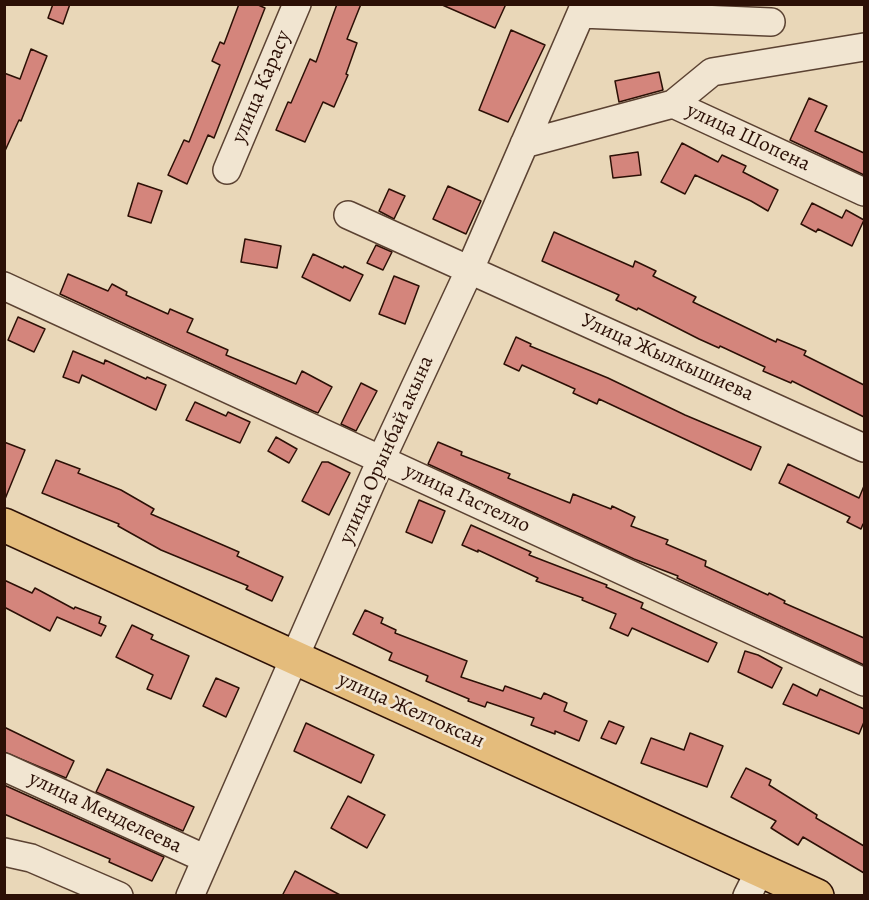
<!DOCTYPE html>
<meta charset="utf-8">
<style>
body{margin:0}
#map{position:relative;width:869px;height:900px;overflow:hidden;background:#e9d7b8;font-family:Alegreya,serif}
canvas{display:block}
.frame{position:absolute;inset:0;border:6px solid #2c1006;pointer-events:none}
</style>
<div id="map">
<canvas width="869" height="900"></canvas>
<div class="frame"></div>
</div>
<script>
const context = document.querySelector('canvas').getContext('2d');
context.lineJoin = 'round';
function fill(path, color) { context.fillStyle = color; context.fill(path, 'evenodd'); }
const toPath = rows => new Path2D(rows.map(r => 'M' + r).join(''));
function stroke(path, color, width, dash) { context.strokeStyle = color; context.lineWidth = width; context.lineCap = dash ? 'butt' : 'round'; context.setLineDash(dash || []); context.stroke(path); }
function write(font, color, halo, rows, align = 'center') {
  context.font = font + ' Alegreya,serif'; context.lineWidth = 5; context.setLineDash([]); context.textBaseline = 'middle'; context.strokeStyle = halo; context.fillStyle = color; for (const [text, x, y, turn = 0] of rows) {
    context.save(); context.translate(x, y); context.rotate((+turn || 0) * Math.PI / 180); context.textAlign = isNaN(turn) ? turn : align; if (halo) context.strokeText(text, 0, 0); context.fillText(text, 0, 0); context.restore();
  }
}
const building = toPath([
 [53,4,70,4,63,24,48,18,53,4],
 [239,4,256,4,265,8,214,138,208,135,187,184,168,175,184,140,189,142,220,65,212,61,220,42,224,44,239,4],
 [337,4,361,4,347,39,357,43,346,74,348,75,334,107,323,102,305,142,276,130,288,102,291,103,310,59,316,62,337,4],
 [440,4,506,4,495,28,440,4],
 [511,30,545,45,508,122,479,110,511,30],
 [31,49,47,56,21,121,19,120,4,153,4,73,20,79,31,49],
 [659,72,663,90,619,102,615,81,659,72],
 [809,98,827,106,815,131,864,153,864,175,790,140,809,98],
 [682,143,718,162,722,155,746,166,743,172,778,190,768,211,751,201,695,175,685,194,661,182,682,143],
 [638,152,641,175,613,178,610,156,638,152],
 [138,183,162,191,151,223,128,216,138,183],
 [448,186,481,201,466,234,433,219,448,186],
 [389,189,405,196,394,219,379,211,389,189],
 [812,203,842,218,846,210,864,220,852,246,818,229,816,232,801,224,812,203],
 [554,232,633,267,635,261,656,271,653,276,696,297,693,302,776,342,777,339,806,351,804,355,864,385,864,417,792,381,791,383,763,371,765,367,720,346,719,348,699,339,638,308,637,310,616,300,619,295,542,261,554,232],
 [245,239,281,246,277,268,241,262,245,239],
 [376,245,392,252,383,270,367,263,376,245],
 [313,254,343,268,344,266,363,275,350,301,302,277,313,254],
 [68,274,108,291,112,284,127,292,126,295,168,314,170,309,193,319,187,332,228,350,226,355,296,384,302,371,332,387,318,413,313,411,60,294,68,274],
 [394,276,419,286,405,324,379,314,394,276],
 [18,317,45,329,34,352,8,340,18,317],
 [516,337,531,344,530,346,608,378,685,415,761,447,751,470,599,399,597,404,573,393,575,389,522,365,519,371,504,364,516,337],
 [73,351,104,364,105,360,146,379,147,377,166,385,156,410,82,375,79,383,63,377,73,351],
 [361,383,377,391,356,431,341,424,361,383],
 [195,402,226,416,228,412,250,422,240,443,186,420,195,402],
 [276,437,297,449,289,463,268,451,276,437],
 [4,442,25,450,5,499,4,499,4,442],
 [438,442,462,452,461,455,510,474,508,478,570,503,573,494,611,509,612,506,635,517,631,526,668,540,666,544,706,561,705,566,768,595,769,593,785,601,784,603,864,638,864,665,677,578,678,576,634,559,428,464,438,442],
 [56,460,80,469,78,473,121,490,154,509,151,514,239,552,237,556,283,577,272,601,246,589,248,586,161,550,118,526,119,524,42,493,56,460],
 [322,462,328,462,350,473,329,515,302,501,322,462],
 [788,464,859,498,864,486,864,524,863,524,861,529,847,522,850,517,779,483,788,464],
 [419,500,445,511,432,543,406,532,419,500],
 [471,525,531,552,529,555,607,585,606,587,643,603,641,608,717,643,708,662,632,628,628,636,610,628,616,614,582,600,583,598,536,581,538,578,478,550,478,552,462,545,471,525],
 [4,580,32,593,35,588,74,609,75,607,101,617,99,623,106,626,101,636,57,617,50,631,4,607,4,580],
 [365,610,383,618,381,623,396,630,395,633,467,661,461,677,503,691,505,686,541,699,544,693,567,703,564,711,587,721,579,741,555,731,555,734,531,725,534,718,487,702,485,707,468,701,469,699,426,681,428,676,389,660,392,653,353,634,365,610],
 [132,625,153,635,151,639,189,656,171,699,147,689,153,675,116,657,132,625],
 [745,651,758,655,782,668,772,688,738,672,745,651],
 [216,678,239,688,226,717,203,706,216,678],
 [793,684,817,696,820,689,864,709,864,722,859,734,783,704,793,684],
 [609,721,624,727,616,744,601,738,609,721],
 [306,723,374,755,361,783,294,751,306,723],
 [4,727,74,761,66,778,4,752,4,727],
 [690,733,723,746,707,787,641,763,651,738,684,750,690,733],
 [746,768,771,780,769,785,817,815,816,818,864,846,864,873,803,837,798,845,771,828,776,821,731,797,746,768],
 [107,769,194,807,183,831,96,792,107,769],
 [4,785,164,857,152,881,109,862,110,859,4,814,4,785],
 [348,796,385,815,367,848,331,828,348,796],
 [295,871,342,896,282,896,295,871]
]);
const minor = toPath([
 [581,14,771,22],
 [673,104,712,72,864,47],
 [524,144,673,104,864,192],
 [227,170,297,4],
 [348,215,864,448],
 [4,286,864,682],
 [4,767,206,859],
 [4,852,31,858,119,896],
 [190,896,381,460,470,269,585,4],
 [747,896,760,870]
]);
const major = toPath([
 [4,525,817,896]
]);
const streetNames = [
 ["улица Карасу",262,87,-67],
 ["улица Шопена",748,138,25],
 ["Улица Жылкышиева",667,358,24],
 ["улица Орынбай акына",387,450,-66],
 ["улица Гастелло",467,499,25],
 ["улица Желтоксан",411,711,24],
 ["улица Менделеева",105,813,25]
];
fill(building, '#d4857c');
stroke(building, '#2c1006', 1.5);
stroke(minor, '#5b4232', 30);
stroke(major, '#2c1006', 36);
stroke(minor, '#f1e5d1', 27);
stroke(major, '#e4bc7c', 33);
write('21px', '#2c1006', '#f1e5d1', streetNames);
</script>
